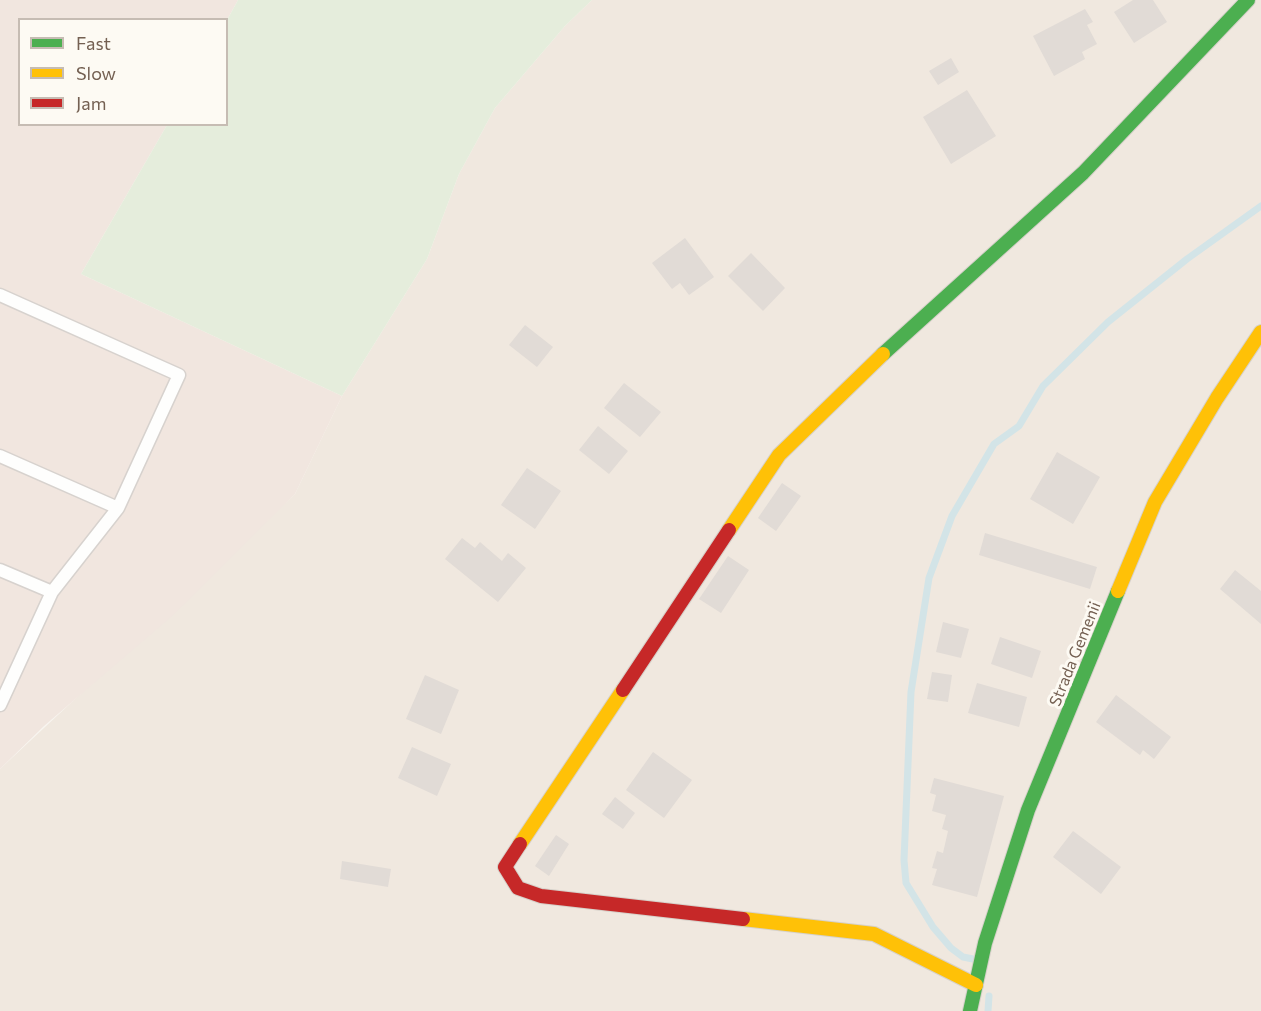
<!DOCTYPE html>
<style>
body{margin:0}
#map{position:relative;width:1261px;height:1011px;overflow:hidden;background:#f8f5f0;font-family:Commissioner,sans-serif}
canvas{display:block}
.legend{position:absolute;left:18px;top:18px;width:210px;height:108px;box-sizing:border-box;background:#fdfaf3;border:2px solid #c6bcb3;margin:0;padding:8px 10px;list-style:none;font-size:18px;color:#746052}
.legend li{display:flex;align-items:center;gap:12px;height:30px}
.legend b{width:30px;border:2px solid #c6bcb3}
</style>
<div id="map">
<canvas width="1261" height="1011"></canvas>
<ul class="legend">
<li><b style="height:8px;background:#4caf50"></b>Fast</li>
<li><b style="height:8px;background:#ffc107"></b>Slow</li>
<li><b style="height:8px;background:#c62828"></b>Jam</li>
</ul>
</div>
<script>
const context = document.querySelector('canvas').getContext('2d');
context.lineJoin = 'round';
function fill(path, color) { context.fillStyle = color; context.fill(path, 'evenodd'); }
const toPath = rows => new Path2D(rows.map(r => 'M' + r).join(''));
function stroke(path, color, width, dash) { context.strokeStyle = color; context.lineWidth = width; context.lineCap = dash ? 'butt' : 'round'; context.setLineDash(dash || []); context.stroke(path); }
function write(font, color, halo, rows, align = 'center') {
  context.font = font + ' Commissioner,sans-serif'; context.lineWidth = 6; context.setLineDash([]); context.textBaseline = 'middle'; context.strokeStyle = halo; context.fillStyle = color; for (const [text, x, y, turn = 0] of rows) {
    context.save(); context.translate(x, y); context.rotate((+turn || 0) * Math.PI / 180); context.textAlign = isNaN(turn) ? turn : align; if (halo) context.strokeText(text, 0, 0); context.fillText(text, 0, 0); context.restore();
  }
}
const residential = toPath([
 [592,0,1261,0,1261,1011,0,1011,0,769,295,494,342,396,427,259,459,174,495,108,565,26]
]);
const commercial = toPath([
 [0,0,238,0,227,20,20,20,20,124,167,125,81,274,342,396,295,494,171,617,44,726,0,769]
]);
const green = toPath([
 [238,0,592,0,565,26,495,108,459,174,427,259,342,396,81,274,167,125,226,124,227,20]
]);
const stream = toPath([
 [973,959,963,957,951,948,933,927,906,883,904,860,911,692,929,578,952,516,994,444,1019,426,1043,386,1108,322,1187,259,1261,206],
 [988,1011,989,996]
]);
const building = toPath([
 [1133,0,1153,0,1167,22,1134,43,1114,12],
 [1085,9,1093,22,1087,25,1097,44,1082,52,1085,59,1054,76,1033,36],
 [951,58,959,72,938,85,929,71],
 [967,90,996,136,951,164,923,117],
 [685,238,714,277,689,295,680,283,672,289,652,263],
 [751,253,785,288,763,311,728,276],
 [525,325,553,347,537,367,509,345],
 [624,383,661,412,640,437,604,408],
 [598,426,628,451,609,474,579,450],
 [1057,452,1100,477,1073,524,1030,499],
 [527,468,561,491,535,529,501,505],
 [782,483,801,496,776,531,758,518],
 [985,533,1097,567,1090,589,979,555],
 [462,538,475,548,480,542,502,561,508,553,526,568,498,602,445,559],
 [728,556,749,570,721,613,699,599],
 [1235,570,1261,591,1261,624,1220,589],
 [943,622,969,629,961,658,936,652],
 [1000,637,1041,651,1032,678,991,664],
 [932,672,952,675,948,702,927,699],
 [425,675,459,690,441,734,406,719],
 [977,683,1027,697,1019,727,968,713],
 [1116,695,1171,737,1154,759,1143,750,1140,755,1096,722],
 [412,747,451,764,437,796,398,778],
 [653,752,692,780,664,818,626,790],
 [934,778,1004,796,977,897,932,885,937,869,932,868,937,851,943,853,948,831,942,829,946,815,932,811,936,795,930,793],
 [615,797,635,813,623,829,602,814],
 [1073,831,1121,867,1101,894,1053,857],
 [556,835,569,844,549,876,535,866],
 [342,861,391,869,388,887,340,879]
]);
const lane = toPath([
 [0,295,179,375,118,508,0,456],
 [0,570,52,592,0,705],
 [52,592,118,508]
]);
const fast = toPath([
 [883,354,1083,173,1248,0],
 [970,1011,985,943,1028,810,1118,591]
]);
const slow = toPath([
 [729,530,779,455,883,354],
 [1118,591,1155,502,1217,398,1261,332],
 [520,844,623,690],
 [743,919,874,934,976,985]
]);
const jam = toPath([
 [623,690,729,530],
 [520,844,505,867,518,888,541,896,743,919]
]);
const streetNames = [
 ["Strada Gemenii",1075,654,-68]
];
fill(residential, '#f0e8df');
fill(commercial, '#f1e6df');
fill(green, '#e5eddc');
stroke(stream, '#d3e4e7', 7);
fill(building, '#e1dbd6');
stroke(lane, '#d7d2ce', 15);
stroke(fast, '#d6d1ca', 16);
stroke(slow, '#d6d1ca', 16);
stroke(jam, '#d6d1ca', 16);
stroke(lane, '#fefefd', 12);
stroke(fast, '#4caf50', 14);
stroke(slow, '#ffc107', 14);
stroke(jam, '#c62828', 14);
write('16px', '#746052', '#fdfaf3', streetNames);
</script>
